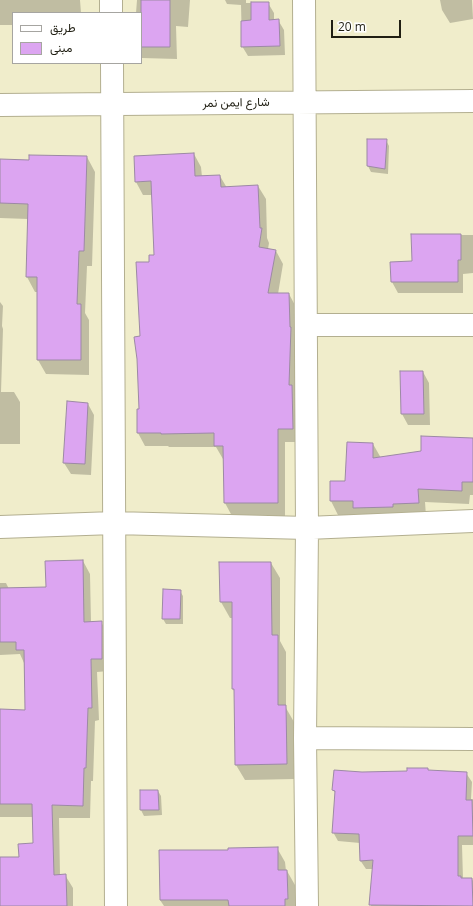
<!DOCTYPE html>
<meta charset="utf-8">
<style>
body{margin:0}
#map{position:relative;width:473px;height:906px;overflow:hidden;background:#f0edcb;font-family:"Open Sans",Vazirmatn,sans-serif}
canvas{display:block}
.legend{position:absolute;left:12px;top:12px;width:130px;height:52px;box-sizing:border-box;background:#fff;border:1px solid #a6a5a1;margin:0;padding:5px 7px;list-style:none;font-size:12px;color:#201f13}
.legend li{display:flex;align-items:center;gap:8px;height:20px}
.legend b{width:20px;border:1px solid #a6a5a1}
.scale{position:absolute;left:331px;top:20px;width:70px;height:18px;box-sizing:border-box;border:2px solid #201f13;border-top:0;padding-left:5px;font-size:12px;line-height:14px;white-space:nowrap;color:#201f13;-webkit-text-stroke:3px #fff;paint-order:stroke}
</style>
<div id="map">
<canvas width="473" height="906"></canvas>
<ul class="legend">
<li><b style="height:5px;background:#fff"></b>طريق</li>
<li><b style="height:11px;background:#dca5f1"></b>مبنى</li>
</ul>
<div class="scale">20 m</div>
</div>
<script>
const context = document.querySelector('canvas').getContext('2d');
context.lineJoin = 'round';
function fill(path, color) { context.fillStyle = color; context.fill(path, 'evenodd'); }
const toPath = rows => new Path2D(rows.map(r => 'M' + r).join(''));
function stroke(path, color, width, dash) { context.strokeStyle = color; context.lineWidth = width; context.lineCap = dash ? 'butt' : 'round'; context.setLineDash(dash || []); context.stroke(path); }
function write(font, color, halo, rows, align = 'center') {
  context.font = font + ' "Open Sans",Vazirmatn,sans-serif'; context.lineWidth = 4; context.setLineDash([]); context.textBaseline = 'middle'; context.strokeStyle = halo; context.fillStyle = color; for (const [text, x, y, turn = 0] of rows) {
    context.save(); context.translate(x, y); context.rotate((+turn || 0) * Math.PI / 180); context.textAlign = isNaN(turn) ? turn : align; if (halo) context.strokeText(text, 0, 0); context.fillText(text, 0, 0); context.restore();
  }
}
const shadow = toPath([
 [0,0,80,0,81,13,13,13,13,25,0,25],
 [137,0,190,0,188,27,176,26,177,59,142,58,141,13,136,13],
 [222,0,246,0,246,3,268,3,274,13,274,20,278,20,284,30,285,55,248,56,242,46,241,5,227,4,225,0],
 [440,0,472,0,473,19,450,23,442,10],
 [386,140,389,146,388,174,371,172,368,166],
 [194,154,201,167,202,177,220,176,227,188,258,186,266,199,267,238,269,243,268,249,276,251,283,264,278,294,289,294,296,307,300,442,285,442,285,516,232,516,225,503,224,459,223,459,216,447,169,447,168,446,145,446,138,433,140,410,141,337,150,263,155,256,152,195,143,195,136,182],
 [87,157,95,172,92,266,87,266,85,313,89,320,89,375,46,374,38,360,38,292,35,292,27,277,28,219,0,218,0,160,30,161],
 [412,235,473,235,473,273,463,274,463,293,398,293,392,282,413,262],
 [0,302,3,306,2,326,3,329,1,392,14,392,20,402,20,444,0,444],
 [401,372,423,372,429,383,430,425,408,425,402,414],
 [88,404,94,415,91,475,71,474,64,463],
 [473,439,473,495,470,495,469,504,425,502,426,516,362,521,358,515,338,515,331,501,331,482,345,482,373,444,381,458,422,452],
 [83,561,90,574,91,622,101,622,109,635,109,671,97,672,99,720,95,721,93,781,91,781,90,818,59,818,60,875,65,875,73,888,73,906,0,906,0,858,20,858,34,844,34,817,0,817,0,710,26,711,24,663,20,654,0,655,0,583,6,583,9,589,47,588],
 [220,563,271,563,280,578,280,641,286,652,286,708,294,722,295,779,245,780,236,765,235,693,233,689,233,618,230,618,221,602],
 [180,591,183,596,183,624,166,624,163,619],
 [429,771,466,773,472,782,471,799,473,799,473,845,462,845,463,879,472,879,473,881,473,906,371,906,373,869,366,869,360,860,360,843,338,841,333,832,336,794,333,790,362,773],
 [141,791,158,791,161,796,162,815,144,816,141,810],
 [277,848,285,862,286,871,287,871,295,885,295,906,164,906,160,900,229,851]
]);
const building = toPath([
 [141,0,170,0,170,47,141,47,141,0],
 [251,2,269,2,269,20,279,19,280,46,241,47,241,21,251,20,251,2],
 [367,139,387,139,385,169,367,166,367,139],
 [194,153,195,176,220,175,221,187,258,185,260,228,262,228,259,247,276,250,268,293,289,293,290,327,291,327,289,385,292,385,293,429,278,429,278,503,224,503,223,446,214,446,214,433,161,434,161,433,137,433,137,409,139,409,137,359,134,337,140,336,136,262,149,262,149,255,154,255,151,181,135,182,134,156,194,153],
 [29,155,87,156,84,251,79,251,77,304,81,304,81,360,37,360,37,277,26,277,28,204,0,203,0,159,29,160,29,155],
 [411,234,461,234,461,260,458,260,458,282,391,282,390,262,412,261,411,234],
 [400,371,423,371,424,414,401,414,400,371],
 [67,401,88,403,85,464,63,463,67,401],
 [421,436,473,438,473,482,462,482,462,491,418,489,419,503,393,504,393,507,353,508,353,501,330,501,330,481,345,481,347,442,373,443,373,458,421,451,421,436],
 [83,560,84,622,102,621,102,659,91,659,92,708,88,708,86,768,84,768,83,806,52,805,54,875,66,874,67,906,0,906,0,857,19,857,18,844,33,843,32,804,0,804,0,709,25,710,24,650,16,650,16,642,0,642,0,588,46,587,45,561,83,560],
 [219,562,271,562,272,635,278,635,278,705,286,705,287,764,235,765,234,689,232,689,232,602,220,602,219,562],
 [163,589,181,590,180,619,162,619,163,589],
 [407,768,428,768,428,770,467,772,466,800,472,800,473,836,458,836,458,876,461,876,461,878,472,878,473,906,369,905,373,860,360,861,359,834,332,833,335,791,332,790,334,770,362,772,407,771,407,768],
 [140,790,158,790,159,810,140,810,140,790],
 [278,847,278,870,287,870,288,899,285,899,285,906,229,906,228,900,160,900,159,850,228,850,228,848,278,847]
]);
const street = toPath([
 [111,0,111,13],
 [304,0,307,528,305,738,307,906],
 [112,63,116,906],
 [0,105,473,101],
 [306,325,473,325],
 [0,527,114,523,307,528,473,521],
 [305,738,473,739]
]);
const streetNames = [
 ["شارع ايمن نمر",236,103,-1]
];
fill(shadow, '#0003');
fill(building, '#dca5f1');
stroke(building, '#9c89a4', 1);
stroke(street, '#b3af90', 24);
stroke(street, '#fff', 22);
write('12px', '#201f13', '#fff', streetNames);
</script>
